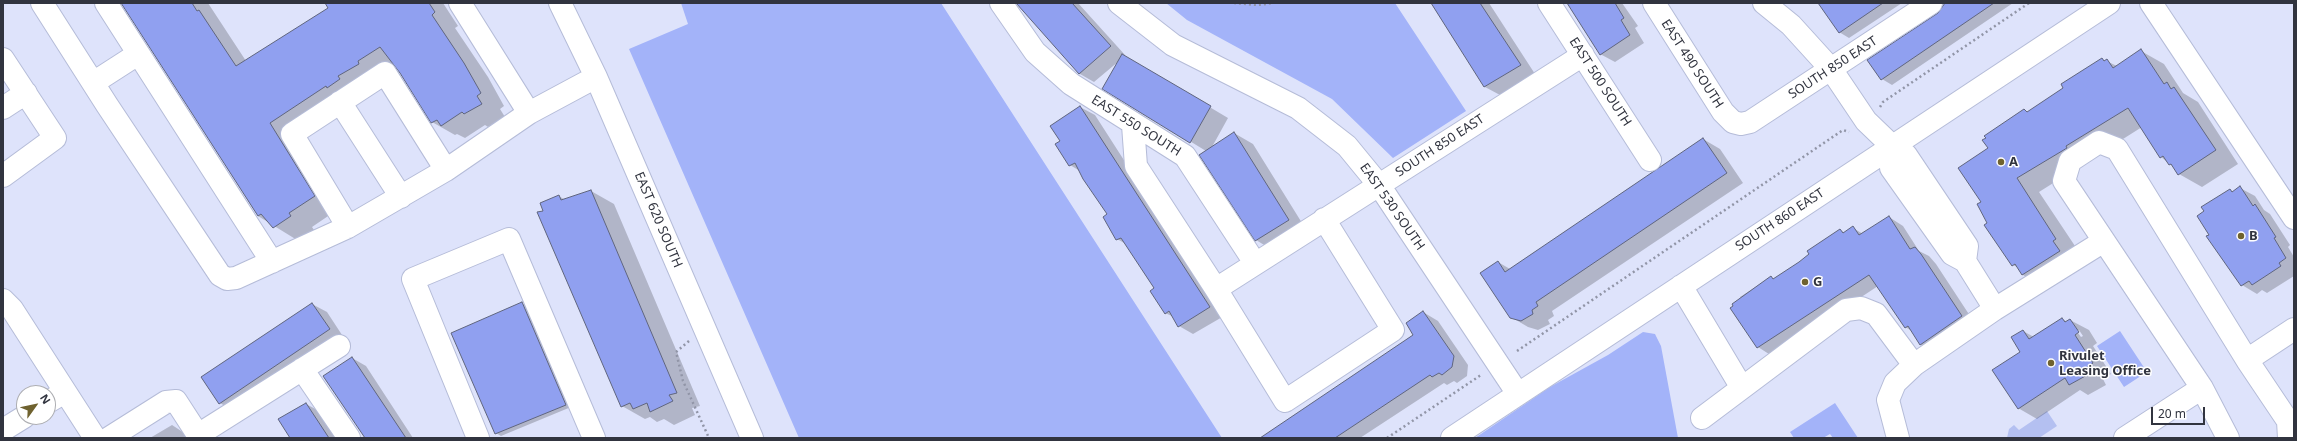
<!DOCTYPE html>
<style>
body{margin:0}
#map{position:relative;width:2297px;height:441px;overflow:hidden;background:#dee3fb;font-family:"Noto Sans",sans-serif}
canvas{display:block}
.frame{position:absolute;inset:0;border:4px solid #31343f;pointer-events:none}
.north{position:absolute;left:16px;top:385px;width:40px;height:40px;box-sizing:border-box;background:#fff;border:1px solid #adaeb2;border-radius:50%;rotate:57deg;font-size:11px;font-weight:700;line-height:16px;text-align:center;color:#31343f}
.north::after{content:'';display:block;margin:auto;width:14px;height:18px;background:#6f622f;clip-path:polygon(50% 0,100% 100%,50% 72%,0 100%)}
.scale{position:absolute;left:2151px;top:407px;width:54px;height:18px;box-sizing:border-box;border:2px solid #31343f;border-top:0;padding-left:5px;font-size:12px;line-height:14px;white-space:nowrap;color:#31343f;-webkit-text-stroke:3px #fff;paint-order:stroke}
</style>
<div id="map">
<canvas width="2297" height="441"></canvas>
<div class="frame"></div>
<div class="north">N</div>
<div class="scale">20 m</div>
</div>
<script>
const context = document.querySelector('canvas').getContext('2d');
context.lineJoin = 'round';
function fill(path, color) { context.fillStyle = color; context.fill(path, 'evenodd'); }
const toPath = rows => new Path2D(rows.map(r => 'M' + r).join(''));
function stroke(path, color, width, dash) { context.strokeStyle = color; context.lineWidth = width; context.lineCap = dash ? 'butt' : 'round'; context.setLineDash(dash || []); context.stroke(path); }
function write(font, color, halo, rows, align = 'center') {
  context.font = font + ' "Noto Sans",sans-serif'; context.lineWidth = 3; context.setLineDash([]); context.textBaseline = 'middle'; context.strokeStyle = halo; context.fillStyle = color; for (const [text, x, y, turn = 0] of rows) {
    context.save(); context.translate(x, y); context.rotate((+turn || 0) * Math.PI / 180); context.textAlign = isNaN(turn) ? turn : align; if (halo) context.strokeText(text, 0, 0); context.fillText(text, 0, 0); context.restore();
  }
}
const green = toPath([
 [681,3,941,3,1222,438,799,438,629,49,688,24],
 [1166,3,1395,3,1466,111,1393,158,1332,99,1187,20],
 [2120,331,2147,372,2124,387,2097,346],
 [1643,332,1655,334,1661,346,1678,438,1475,438,1550,387,1608,355],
 [1835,403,1858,438,1833,438,1830,434,1823,438,1794,438,1790,432]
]);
const water = toPath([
 [2047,411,2057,426,2039,438,2007,438,2009,429,2014,425,2019,430]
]);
const shadow = toPath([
 [122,3,208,3,246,61,329,8,326,3,443,3,458,26,455,28,488,77,504,106,500,109,505,117,488,127,485,125,465,138,457,134,455,135,432,122,395,65,293,136,337,210,312,227,314,230,297,240,258,216],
 [1019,3,1078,3,1125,55,1124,56,1228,118,1212,147,1234,133,1253,144,1307,231,1274,251,1256,240,1206,151,1103,88,1119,61,1094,82,1080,74],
 [1431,3,1489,3,1535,74,1500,95,1485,87],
 [1568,3,1622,3,1638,26,1635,28,1644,43,1615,62,1600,54],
 [1826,3,1902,3,1849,38,1839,32],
 [1946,3,2013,3,1892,85,1882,79],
 [2141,51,2164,64,2183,93,2198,102,2238,164,2202,187,2179,174,2175,168,2161,157,2142,127,2039,192,2079,252,2046,288,2023,275,2019,268,2013,265,1988,223,1982,202,1990,149,2024,110,2028,112,2065,89,2102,59,2117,66],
 [1080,107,1095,115,1224,316,1193,334,1179,326,1174,317,1165,313,1156,288,1126,244,1117,239,1109,214,1080,171,1070,165,1061,141],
 [1703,139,1720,149,1743,183,1552,311,1554,316,1548,320,1550,324,1538,330,1528,327,1511,317,1498,262,1510,269],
 [2240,188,2255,196,2264,210,2270,214,2290,245,2288,247,2294,257,2294,276,2267,293,2262,290,2257,294,2242,285,2208,236,2230,190,2234,192],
 [591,191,614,204,700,406,692,408,695,415,674,425,664,419,657,422,650,417,645,419,622,406,545,211,559,196,565,200],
 [1889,217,1903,226,1919,251,1929,256,1936,264,1976,325,1936,353,1921,345,1912,331,1905,327,1878,286,1772,356,1758,347,1740,297,1771,277,1774,279,1800,263,1840,230,1845,233,1853,228,1863,234],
 [522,303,527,306,571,407,501,436,496,433],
 [312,304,327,312,344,338,235,412,220,403],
 [1423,312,1438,321,1468,365,1467,376,1457,383,1454,381,1447,385,1444,383,1360,438,1262,438,1414,335],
 [2063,319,2067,322,2070,320,2089,330,2097,343,2093,346,2111,374,2103,379,2106,385,2088,395,2080,390,2037,419,2018,408,2023,331,2034,337],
 [2076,330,2079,330,2083,336,2081,337],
 [352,358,366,366,413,438,365,438],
 [306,404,321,412,338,438,291,438],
 [172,425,192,438,150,438]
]);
const building = toPath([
 [121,3,192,3,197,11,199,10,236,66,328,8,325,3,429,3,435,12,432,15,464,63,481,93,477,96,482,104,464,114,462,112,441,126,437,120,431,123,400,73,380,47,358,61,359,64,338,76,340,79,327,88,326,86,270,123,315,196,289,213,291,216,273,228,261,214,258,216,121,3],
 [1016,3,1072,3,1111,46,1079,74,1016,3],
 [1431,3,1480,3,1521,65,1484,87,1431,3],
 [1567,3,1615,3,1624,18,1621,20,1630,35,1600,55,1567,3],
 [1818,3,1883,3,1839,33,1818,3],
 [1945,3,1994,3,1881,80,1867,60,1938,13,1945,3],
 [2141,49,2164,84,2167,82,2171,89,2174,87,2216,150,2178,175,2171,164,2169,165,2163,156,2160,158,2128,108,2066,146,2067,148,2017,178,2056,239,2053,241,2060,251,2022,275,2015,264,2012,266,1984,225,1987,223,1977,204,1981,202,1958,168,1988,148,1982,140,1986,138,1984,136,2024,109,2027,112,2063,88,2061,84,2102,58,2104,61,2107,59,2113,68,2141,49],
 [1122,54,1211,106,1190,143,1102,89,1122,54],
 [1080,106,1210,307,1178,327,1169,311,1165,314,1150,291,1154,288,1121,238,1116,240,1103,217,1107,214,1083,179,1075,163,1069,166,1055,144,1060,141,1050,126,1080,106],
 [1234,132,1289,220,1255,241,1199,155,1234,132],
 [1703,138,1727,173,1536,302,1538,306,1532,310,1533,314,1521,321,1510,318,1480,273,1498,261,1505,272,1703,138],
 [2240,186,2253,206,2255,204,2276,237,2274,238,2286,258,2279,263,2281,266,2252,285,2249,281,2241,286,2206,236,2209,235,2197,216,2204,211,2201,207,2230,189,2232,192,2240,186],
 [591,190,677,393,669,395,673,401,650,412,647,403,633,409,630,403,621,407,537,212,543,211,540,203,559,195,561,200,591,190],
 [1889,216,1910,249,1915,247,1921,254,1962,316,1920,345,1908,326,1905,328,1869,275,1757,348,1730,308,1733,306,1732,304,1771,276,1773,279,1799,262,1809,254,1807,251,1840,229,1843,233,1853,226,1859,235,1889,216],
 [522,302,566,405,495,434,451,333,522,302],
 [312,303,330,329,219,404,201,377,312,303],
 [1423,311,1454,356,1452,367,1442,375,1439,373,1432,377,1430,375,1335,438,1260,438,1413,335,1406,323,1423,311],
 [2062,318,2065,322,2070,319,2079,332,2075,335,2093,363,2085,369,2089,374,2069,385,2065,378,2018,409,1992,370,2020,352,2011,337,2023,330,2029,339,2062,318],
 [352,357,406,438,365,438,323,376,352,357],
 [306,403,329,438,290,438,278,419,306,403]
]);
const path = toPath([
 [1234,3,1258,5,1273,3],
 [1880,107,1883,102,2029,3],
 [689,341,676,352,683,381,709,438],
 [1517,351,1843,130,1849,132],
 [1387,438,1481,375]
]);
const minor = toPath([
 [42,3,107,105,220,275,227,279,236,278,348,227,446,170,529,113,596,77],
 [106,3,272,262],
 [460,3,529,113],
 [560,3,596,77,752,438],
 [1001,3,1035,52,1071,84,1185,156,1255,263],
 [1119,3,1173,45,1298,108,1347,146,1379,185,1518,394],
 [1549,3,1650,160],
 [1654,3,1723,112,1733,122,1741,124,1750,122,1931,3],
 [1764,3,1791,25,1831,69,1866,121,1892,146,1906,155,1967,246,1965,261],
 [2151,3,2294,218],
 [3,59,55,138,3,176],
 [93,83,138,54],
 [340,102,401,197],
 [3,108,26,93],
 [1133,125,1136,166,1216,289,1285,401,1393,330,1324,219],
 [1892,146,1891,168,1952,254,1965,261,1995,309],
 [348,227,292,134,385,73,446,170],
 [1681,286,1742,388,1846,310,1861,308,1876,314,1914,365,1895,383,1888,400,1898,438],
 [1216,289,1583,55],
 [3,300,12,309,95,438],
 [2247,360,2294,329],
 [1914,365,1995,309,2104,241],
 [302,369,349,438],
 [48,402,65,392],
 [1702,418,1742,388],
 [3,430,24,417],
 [198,435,339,346],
 [109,438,166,402,176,401,200,438],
 [478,438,413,279,509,239,594,438],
 [1452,438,2109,3],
 [2125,438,2202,388],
 [2228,438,2202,388,2064,181,2070,161,2099,142,2117,149,2247,360,2288,421,2289,438]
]);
const markers = [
 [2001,162,4,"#6f622f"],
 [2241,236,4,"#6f622f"],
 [1805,282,4,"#6f622f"],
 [2051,363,4,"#6f622f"]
];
const streetNames = [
 ["EAST 490 SOUTH",1692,64,57],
 ["SOUTH 850 EAST",1833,68,-33],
 ["EAST 500 SOUTH",1600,82,57],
 ["EAST 550 SOUTH",1136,126,32],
 ["SOUTH 850 EAST",1440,146,-33],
 ["EAST 530 SOUTH",1392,207,55],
 ["EAST 620 SOUTH",658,220,67],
 ["SOUTH 860 EAST",1780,220,-33]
];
const poiNames = [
 ["A",2009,162],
 ["B",2249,236],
 ["G",1813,282],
 ["Rivulet",2059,356],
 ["Leasing Office",2059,371]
];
fill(green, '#a3b3f9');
fill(water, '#b4c0f1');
fill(shadow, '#0003');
fill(building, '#90a0f0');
stroke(building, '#5f657e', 1);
stroke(minor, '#b5bcd8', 24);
stroke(path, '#9195a7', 2.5, [2, 3]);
stroke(minor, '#fff', 22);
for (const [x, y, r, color] of markers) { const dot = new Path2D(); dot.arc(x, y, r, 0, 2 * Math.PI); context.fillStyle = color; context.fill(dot); stroke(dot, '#fff', 1.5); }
write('13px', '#31343f', '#fff', streetNames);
write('bold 13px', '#31343f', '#fff', poiNames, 'left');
</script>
